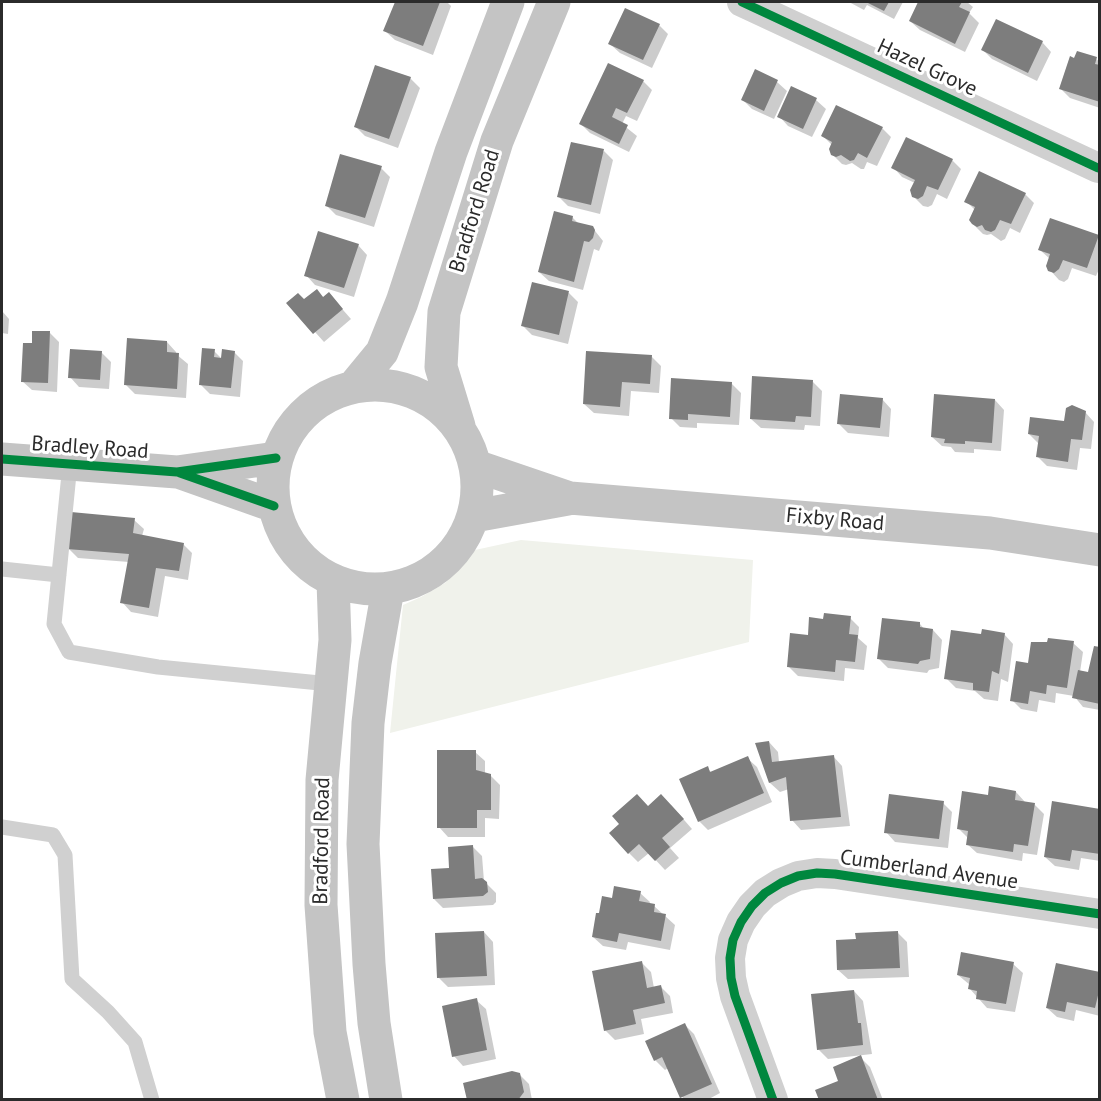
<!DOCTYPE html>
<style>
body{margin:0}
#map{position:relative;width:1101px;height:1101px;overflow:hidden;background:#fff;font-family:"PT Sans",sans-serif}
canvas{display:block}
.frame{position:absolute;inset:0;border:3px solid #2b2b2b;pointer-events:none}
</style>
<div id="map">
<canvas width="1101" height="1101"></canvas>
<div class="frame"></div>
</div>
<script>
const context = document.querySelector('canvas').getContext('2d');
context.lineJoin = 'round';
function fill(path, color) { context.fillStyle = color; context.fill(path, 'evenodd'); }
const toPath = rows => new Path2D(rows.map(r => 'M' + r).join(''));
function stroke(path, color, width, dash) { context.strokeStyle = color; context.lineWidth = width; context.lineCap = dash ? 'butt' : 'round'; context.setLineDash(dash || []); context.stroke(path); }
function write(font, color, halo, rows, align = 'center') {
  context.font = font + ' "PT Sans",sans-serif'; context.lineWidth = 6; context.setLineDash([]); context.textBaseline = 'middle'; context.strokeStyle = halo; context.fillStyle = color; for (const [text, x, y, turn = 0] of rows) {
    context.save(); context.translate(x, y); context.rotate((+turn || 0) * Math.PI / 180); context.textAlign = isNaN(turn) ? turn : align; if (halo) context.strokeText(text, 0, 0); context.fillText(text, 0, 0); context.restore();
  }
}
const green = toPath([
 [521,540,753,560,749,642,390,733,403,605,421,597,445,583,475,550]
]);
const shadow = toPath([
 [396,2,447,2,451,6,433,55,395,40,385,31],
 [849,2,903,2,894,19,867,5,864,10],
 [920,2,967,2,973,7,969,13,979,23,965,52,920,30,910,21],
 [659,25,668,34,652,68,620,53,610,44],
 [1042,42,1051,52,1037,81,992,59,983,50],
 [1096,59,1100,62,1100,108,1070,98,1061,89],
 [756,71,777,82,787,91,774,119,752,109,743,100],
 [410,78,420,88,398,148,365,136,356,127],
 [643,81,652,90,637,121,626,116,622,124,637,136,629,152,590,133,581,124],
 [792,88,816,100,826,109,812,137,788,126,779,116],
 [882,128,891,137,877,166,867,162,864,169,861,169,852,163,846,165,842,164,832,154,832,145,823,136],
 [604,151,613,160,600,214,568,206,559,197],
 [952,160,961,169,947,199,937,194,932,205,928,207,923,206,913,196,915,183,902,177,893,167],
 [381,168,390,177,374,227,336,215,326,205],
 [1025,194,1034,203,1020,233,1010,228,1005,239,1001,241,991,234,987,235,983,234,973,224,975,210,966,201],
 [572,217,579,224,592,227,603,241,599,251,594,249,583,290,549,281,539,272],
 [1098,236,1100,267,1096,276,1072,268,1068,279,1064,282,1059,280,1050,270,1050,259,1040,250],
 [358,245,367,255,354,297,315,285,306,275],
 [533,284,569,293,578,302,568,344,532,335,523,326],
 [317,291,324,298,329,294,351,319,324,342,289,303,304,301],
 [2,311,9,319,8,334,2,333],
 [50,333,59,342,57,392,32,390,22,381,33,345],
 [167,342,176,352,176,354,188,364,186,398,135,394,125,384],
 [214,351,222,359,234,352,243,361,240,397,210,394,201,385],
 [101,352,111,362,109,389,79,387,70,377],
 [651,356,661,366,659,393,631,391,629,416,594,413,584,404],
 [813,382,822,391,820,426,805,425,804,430,761,428,751,419],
 [731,383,741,393,739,425,697,423,697,428,680,427,671,418],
 [882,399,891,409,889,437,848,433,839,424],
 [995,400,1004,410,1001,451,974,449,974,453,955,452,951,447,942,446,932,437],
 [1085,412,1094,422,1091,449,1080,448,1077,470,1047,466,1038,457,1039,444,1029,434,1065,423],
 [134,520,144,529,142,536,183,544,192,553,188,580,165,576,158,617,131,612,122,602,129,562,78,558,69,549],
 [850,618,859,627,858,638,867,646,864,670,845,668,844,681,798,676,789,667,809,636,824,620],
 [920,624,925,630,933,630,942,640,939,668,929,670,927,673,888,668,879,659],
 [1004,634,1013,644,1008,682,1001,679,998,701,984,699,975,691,956,688,946,678,983,636],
 [1073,643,1083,652,1080,672,1089,674,1100,649,1100,710,1083,707,1074,696,1056,693,1055,703,1039,700,1037,712,1021,709,1012,700,1029,665],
 [769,742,778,752,779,762,833,756,842,766,850,826,801,830,792,820,789,789,780,792,770,783,757,744],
 [475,752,485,761,485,774,490,775,500,785,499,819,485,818,485,837,448,837,439,827],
 [747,758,757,767,772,802,708,830,699,821,707,768,712,773],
 [1016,792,1025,802,1034,804,1044,814,1037,855,1023,853,1022,861,977,853,967,844,968,838,958,828,989,797],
 [943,803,952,812,948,848,895,842,886,832],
 [671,805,692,829,670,848,679,858,665,870,649,853,638,862,629,853],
 [1100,810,1100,861,1081,858,1079,870,1055,866,1045,857],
 [473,847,482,856,484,881,496,893,496,902,493,905,443,908,434,899,451,870],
 [640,893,650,902,649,905,654,906,675,925,670,950,628,942,626,950,603,946,593,937,613,900],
 [484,932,493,942,495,985,448,987,439,978],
 [898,933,907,942,909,977,848,979,838,970],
 [642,963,651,972,654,988,661,987,670,996,673,1013,641,1019,644,1034,615,1040,605,1030],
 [1013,964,1023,973,1015,1012,987,1008,970,989,970,985,958,975],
 [1100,974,1100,1016,1076,1010,1074,1021,1057,1017,1047,1008],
 [854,991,863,1001,872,1054,828,1059,819,1050],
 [476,1000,486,1009,496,1059,463,1066,454,1056],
 [685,1025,694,1034,720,1093,707,1100,684,1100,668,1068,665,1070,655,1060],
 [860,1057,870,1067,883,1100,820,1100,840,1081],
 [519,1074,529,1084,532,1100,468,1100]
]);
const building = toPath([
 [395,2,440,2,423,46,383,31],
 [866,2,889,2,884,11],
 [918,2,962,2,959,7,970,12,955,44,909,21],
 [625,8,660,24,643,60,608,44],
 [996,19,1043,41,1028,73,981,50],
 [1077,51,1097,57,1095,64,1100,65,1100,102,1059,89,1070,56,1074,58],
 [608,63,644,80,627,113,616,108,612,117,628,125,619,144,579,124],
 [375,65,411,77,389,139,354,127],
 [755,69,778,80,764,111,741,100],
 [791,86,817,98,803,129,777,117],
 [836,105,883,127,867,158,858,153,854,160,850,161,841,155,836,157,831,155,829,149,832,142,821,136],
 [906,137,953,159,938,190,927,186,923,196,918,199,912,197,910,190,915,180,891,168],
 [571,142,604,149,591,205,557,197],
 [340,154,382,166,365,218,325,206],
 [979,171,1026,193,1011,224,1000,220,995,230,991,232,985,230,982,225,977,227,972,224,969,220,975,207,964,202],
 [554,211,573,216,572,221,593,226,595,230,593,238,589,242,584,241,574,282,538,272],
 [1050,218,1099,235,1087,268,1063,260,1059,269,1054,273,1048,271,1046,266,1050,254,1038,250],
 [318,231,359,244,344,288,304,276],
 [532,282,569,291,559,335,521,326],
 [317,289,323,297,329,292,343,309,313,334,286,303,298,293,304,299],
 [32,331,50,331,48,383,21,382,23,343,32,343],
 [127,338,167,341,167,352,179,353,177,389,124,385],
 [202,348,215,349,214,357,221,358,222,349,235,351,231,388,199,385],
 [70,349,102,351,100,380,68,378],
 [586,351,652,355,650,384,622,382,620,407,583,404],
 [752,376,813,380,811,417,796,416,795,422,750,419],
 [671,378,732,382,730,417,688,414,688,420,669,419],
 [840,394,883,398,880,428,837,424],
 [934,394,995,399,992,443,965,441,965,444,944,443,945,439,931,437],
 [1072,405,1086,411,1082,440,1071,439,1068,462,1036,457,1039,436,1028,434,1030,417,1064,421,1066,408],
 [71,512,135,518,133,533,184,543,179,571,156,568,149,608,120,603,129,554,67,549],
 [824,613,851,616,849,634,858,635,855,662,836,660,835,672,787,667,790,633,808,635,809,617,823,619],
 [882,618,920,622,920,627,933,629,930,659,920,661,918,664,877,659],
 [982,629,1005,633,999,674,992,671,989,692,973,690,973,683,944,679,951,630,981,634],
 [1048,638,1074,641,1067,688,1047,685,1046,694,1030,691,1028,704,1010,701,1016,661,1028,663,1031,642,1047,642],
 [1094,646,1100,647,1100,704,1072,698,1078,670,1088,672],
 [769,741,772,762,834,755,841,817,790,821,786,777,769,783,755,743],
 [437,750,476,750,476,770,491,774,491,810,477,810,477,828,437,828],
 [748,756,764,793,698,822,679,779,708,766,710,772],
 [989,786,1016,791,1015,800,1035,803,1028,846,1014,844,1013,852,966,845,968,831,957,829,962,791,988,795],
 [637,794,648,806,661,794,684,819,662,838,670,847,655,861,639,844,628,854,609,833,619,824,612,816],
 [889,794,944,801,939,839,884,833],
 [1052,801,1100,809,1100,854,1072,850,1070,861,1044,857],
 [473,845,475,879,482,878,487,882,488,892,483,896,433,899,431,869,449,868,448,847],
 [614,886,641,891,639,901,655,904,654,912,666,914,661,941,619,933,617,942,592,937,596,913,599,913,602,896,612,898],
 [484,931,487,976,437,978,435,933],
 [898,931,900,968,837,970,836,940,856,939,855,933],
 [961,952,1014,962,1006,1004,976,999,977,991,968,989,970,978,957,975],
 [642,961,647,988,661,985,665,1003,633,1010,636,1024,604,1031,592,971],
 [1056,963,1100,972,1100,987,1095,1008,1067,1002,1065,1012,1046,1008],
 [854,990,858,1023,861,1023,863,1045,817,1050,811,994],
 [477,998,487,1050,452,1057,442,1006],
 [685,1023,712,1084,680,1098,662,1057,654,1061,645,1041],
 [861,1055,878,1100,819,1100,815,1090,838,1081,833,1067],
 [512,1071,520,1073,524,1092,518,1100,467,1100,463,1083]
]);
const service = toPath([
 [70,464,54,624,69,652,158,667,330,684],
 [2,569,59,575],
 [2,827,53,835,65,855,72,979,108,1012,135,1042,152,1100]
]);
const minor = toPath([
 [742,2,1098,168],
 [773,1100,735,996,731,978,730,958,733,940,741,922,752,906,765,893,781,883,798,876,817,873,835,874,1100,914]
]);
const primary = toPath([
 '273 487a102 102 0 1 1 204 0a102 102 0 1 1-204 0Z',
 [354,386,382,352,402,302,451,152,508,2],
 [459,426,441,367,444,312,497,141,554,2],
 [2,459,177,472,276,458],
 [476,466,570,498,990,533,1100,550],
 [181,473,274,506],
 [474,516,568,499],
 [333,581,335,640,322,780,321,905,330,1032,343,1100],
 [386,1100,374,1023,369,964,363,844,368,723,375,663,388,589]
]);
const cycleway = toPath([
 [742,2,1098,168],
 [2,459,177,472,276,458],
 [180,473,274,506],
 [773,1100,735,996,731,978,730,958,733,940,741,922,752,906,765,893,781,883,798,876,817,873,835,874,1100,914]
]);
const streetNames = [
 ["Hazel Grove",927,68,25],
 ["Bradford Road",475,211,-73],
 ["Bradley Road",90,448,4],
 ["Fixby Road",835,520,5],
 ["Bradford Road",322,841,-89],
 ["Cumberland Avenue",929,870,8]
];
fill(green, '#f0f2eb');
fill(shadow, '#0003');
fill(building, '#7d7d7d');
stroke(service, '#d0d0d0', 15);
stroke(minor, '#d0d0d0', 30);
stroke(primary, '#c4c4c4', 33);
stroke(cycleway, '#00873e', 9);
write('21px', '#2b2b2b', '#fff', streetNames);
</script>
